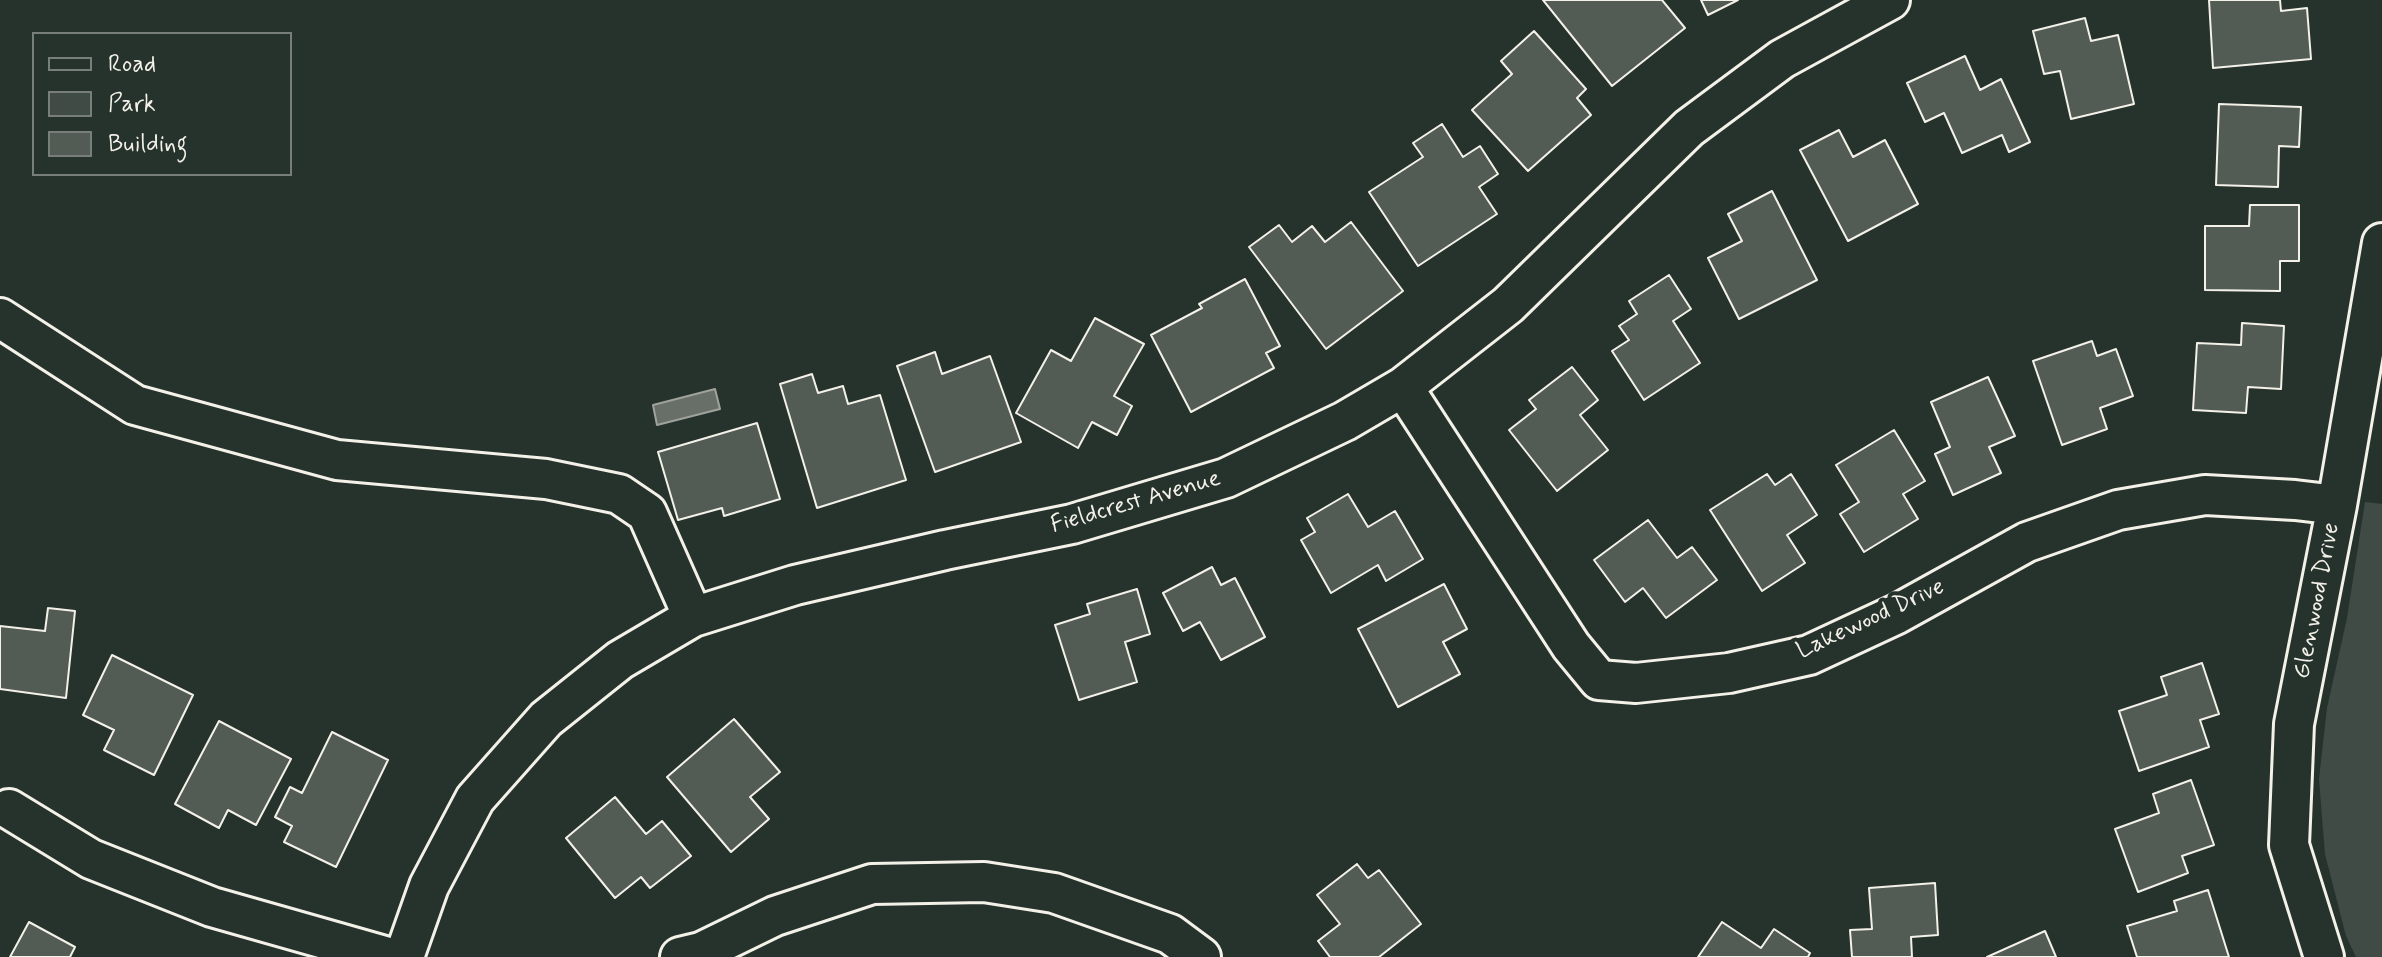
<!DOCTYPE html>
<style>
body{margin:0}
#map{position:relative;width:2382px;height:957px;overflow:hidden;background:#26332d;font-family:Mynerve,sans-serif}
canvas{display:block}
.legend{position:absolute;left:32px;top:32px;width:260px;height:144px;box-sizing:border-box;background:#26332d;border:2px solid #787f78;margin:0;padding:10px 14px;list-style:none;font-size:24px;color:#f4f1e8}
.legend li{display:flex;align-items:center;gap:16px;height:40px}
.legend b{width:40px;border:2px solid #787f78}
</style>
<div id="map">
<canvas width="2382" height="957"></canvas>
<ul class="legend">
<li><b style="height:10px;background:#26332d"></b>Road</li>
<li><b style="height:22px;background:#414b45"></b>Park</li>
<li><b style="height:22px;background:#525c55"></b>Building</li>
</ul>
</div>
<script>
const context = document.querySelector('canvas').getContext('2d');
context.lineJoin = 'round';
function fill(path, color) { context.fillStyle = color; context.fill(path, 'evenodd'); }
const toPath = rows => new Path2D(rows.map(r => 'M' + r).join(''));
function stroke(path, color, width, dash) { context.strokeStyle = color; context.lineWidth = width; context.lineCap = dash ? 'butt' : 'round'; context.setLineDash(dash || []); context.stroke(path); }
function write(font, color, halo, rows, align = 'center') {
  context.font = font + ' Mynerve,sans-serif'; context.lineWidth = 8; context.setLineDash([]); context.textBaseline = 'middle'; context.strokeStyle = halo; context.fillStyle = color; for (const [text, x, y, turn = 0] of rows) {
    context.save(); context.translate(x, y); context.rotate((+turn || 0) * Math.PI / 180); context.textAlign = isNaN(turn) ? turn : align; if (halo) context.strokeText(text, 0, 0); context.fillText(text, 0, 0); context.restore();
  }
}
const green = toPath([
 [2365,502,2382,504,2382,957,2356,957,2346,936,2325,854,2319,779,2327,708,2347,618]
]);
const water = toPath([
 [715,389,720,409,657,425,653,405,715,389]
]);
const building = toPath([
 [1543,0,1662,0,1685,28,1612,86,1543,0],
 [1701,0,1738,0,1708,15,1701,0],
 [2209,0,2280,0,2281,11,2307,8,2311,59,2213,68,2209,0],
 [2085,18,2091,41,2118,35,2134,104,2071,119,2060,71,2044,74,2033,31,2085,18],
 [1534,31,1586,89,1577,98,1591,115,1528,171,1472,110,1512,74,1501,61,1534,31],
 [1965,56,1980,90,2001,79,2030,142,2009,152,2002,135,1962,153,1944,113,1925,122,1907,83,1965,56],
 [2219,104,2301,107,2299,147,2279,146,2278,187,2216,185,2219,104],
 [1442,124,1463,157,1480,146,1498,174,1479,187,1497,214,1418,266,1369,192,1423,157,1413,143,1442,124],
 [1839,130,1853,157,1885,140,1918,204,1848,241,1800,150,1839,130],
 [1772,191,1817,280,1739,319,1708,258,1742,241,1728,214,1772,191],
 [2250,205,2299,205,2299,261,2280,261,2280,291,2205,290,2205,226,2249,226,2250,205],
 [1351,222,1403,291,1326,349,1249,247,1279,225,1292,242,1312,226,1325,242,1351,222],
 [1669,275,1691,309,1673,321,1700,363,1644,400,1612,351,1629,340,1619,326,1637,314,1629,301,1669,275],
 [1245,279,1280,346,1266,353,1274,368,1191,412,1151,335,1202,308,1199,304,1245,279],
 [1095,318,1144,344,1114,396,1132,406,1117,435,1092,422,1078,448,1016,413,1051,350,1071,361,1095,318],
 [2242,323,2284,326,2281,389,2248,387,2246,413,2193,410,2197,343,2241,345,2242,323],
 [2092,341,2097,356,2116,349,2133,396,2100,408,2107,429,2062,445,2033,361,2092,341],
 [935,352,942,374,990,356,1021,442,935,472,897,366,935,352],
 [1572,367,1598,400,1580,415,1608,450,1557,491,1509,430,1536,409,1529,400,1572,367],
 [812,374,818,393,843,386,848,404,880,395,906,480,817,508,780,384,812,374],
 [1988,377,2015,436,1989,447,2001,473,1953,495,1935,454,1950,447,1931,402,1988,377],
 [757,423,780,499,724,516,722,508,678,520,658,452,757,423],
 [1894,430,1925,481,1903,494,1918,519,1864,552,1840,514,1859,502,1836,465,1894,430],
 [1767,474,1775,485,1791,474,1817,515,1787,535,1805,563,1762,591,1710,510,1767,474],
 [1348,494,1368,527,1395,511,1423,559,1386,581,1378,565,1331,593,1301,540,1315,532,1307,518,1348,494],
 [1648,520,1677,558,1692,547,1717,580,1666,618,1643,588,1625,602,1594,560,1648,520],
 [1212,567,1221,585,1235,578,1265,637,1221,660,1200,622,1183,631,1163,593,1212,567],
 [1444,584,1467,629,1443,642,1460,674,1398,707,1358,629,1444,584],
 [1137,589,1150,634,1125,642,1137,682,1079,700,1055,625,1090,614,1087,604,1137,589],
 [48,608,75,611,66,698,0,689,0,626,45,631,48,608],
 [112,655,193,695,154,775,104,750,114,730,83,715,112,655],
 [2202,663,2219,714,2200,720,2209,747,2139,771,2119,711,2167,695,2161,677,2202,663],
 [734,719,780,772,750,797,769,819,731,852,667,777,734,719],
 [219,721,291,759,256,825,228,810,219,828,175,804,219,721],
 [332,732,388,760,336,867,284,842,292,826,275,817,290,787,302,793,332,732],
 [2191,780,2214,845,2182,856,2188,873,2138,892,2115,829,2159,813,2153,794,2191,780],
 [615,797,646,834,662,821,691,856,650,888,641,877,615,898,566,838,615,797],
 [1357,864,1368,878,1379,870,1421,924,1379,957,1330,957,1318,941,1340,924,1317,895,1357,864],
 [1935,883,1938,935,1911,937,1912,957,1852,957,1850,930,1872,929,1869,888,1935,883],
 [2208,890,2229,957,2137,957,2127,926,2177,911,2174,901,2208,890],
 [29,922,75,947,70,957,10,957,29,922],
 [1722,922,1761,948,1774,929,1810,953,1808,957,1698,957,1722,922],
 [2045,931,2056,957,1987,957,2045,931]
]);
const minor = toPath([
 [0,318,135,405,337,460,546,479,619,494,647,513,693,617],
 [1403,387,1571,646,1599,680,1636,683,1729,673,1809,655,1897,614,2027,542,2118,510,2205,495,2295,500,2337,505],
 [9,809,91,859,212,907,388,957],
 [404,957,429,886,475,799,546,719,620,660,693,617,795,585,945,550,1072,524,1226,478,1345,421,1403,387,1508,305,1689,128,1782,59,1890,0],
 [680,957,701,952,775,916,872,884,984,882,1054,893,1170,934,1201,957],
 [2324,957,2289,845,2294,724,2337,505,2382,243]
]);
const streetNames = [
 ["Fieldcrest Avenue",1136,503,-16],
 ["Glenwood Drive",2318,601,-79],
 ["Lakewood Drive",1871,620,-25]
];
fill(green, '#414b45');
fill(water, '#676f68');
stroke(water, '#9fa39b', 2);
fill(building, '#525c55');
stroke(building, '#f4f1e8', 2);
stroke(minor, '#f4f1e8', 44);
stroke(minor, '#26332d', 38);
write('24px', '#f4f1e8', '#26332d', streetNames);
</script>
